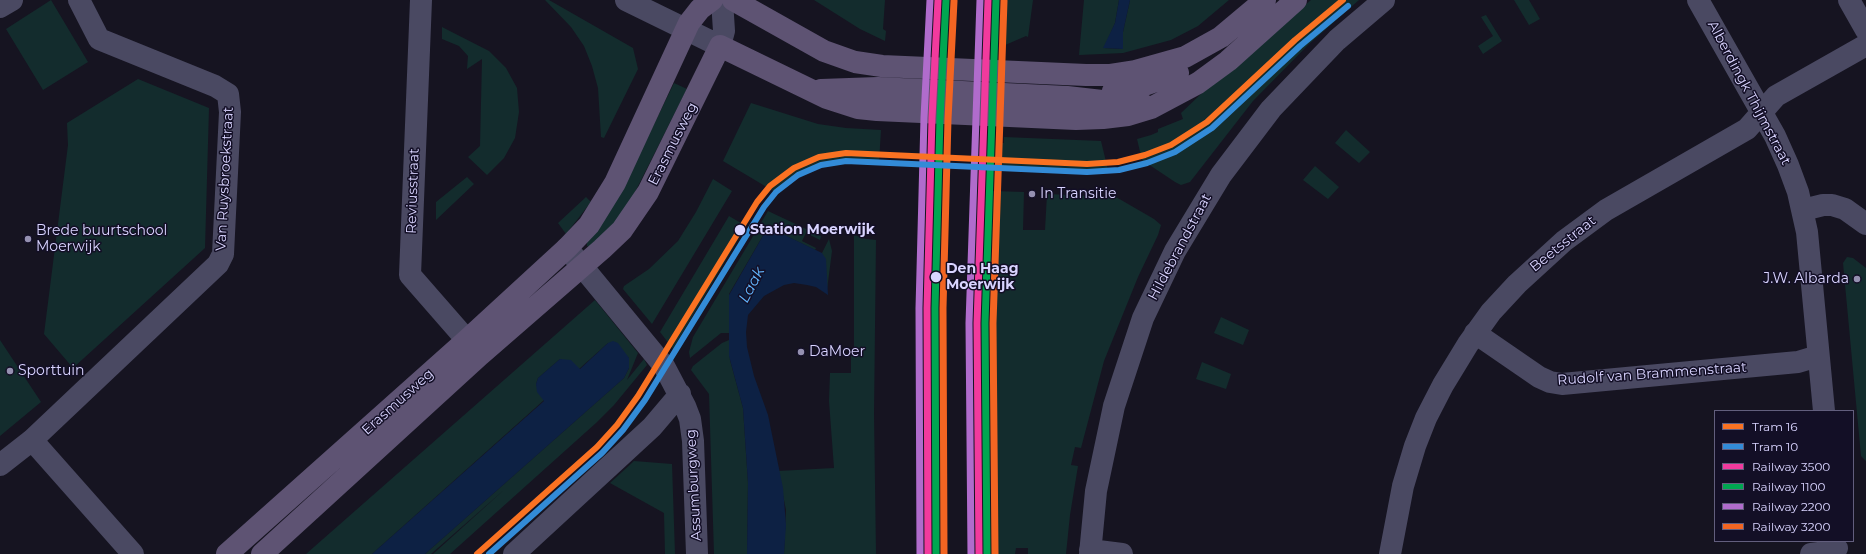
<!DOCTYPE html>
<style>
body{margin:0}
#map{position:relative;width:1866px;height:554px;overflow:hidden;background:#161421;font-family:Montserrat,sans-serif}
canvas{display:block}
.legend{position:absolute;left:1714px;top:410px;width:140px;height:132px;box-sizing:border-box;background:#130f26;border:1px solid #625e7d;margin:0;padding:5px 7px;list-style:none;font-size:12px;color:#d9d4ff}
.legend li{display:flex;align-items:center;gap:8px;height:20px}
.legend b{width:20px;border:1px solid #625e7d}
</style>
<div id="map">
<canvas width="1866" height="554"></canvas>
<ul class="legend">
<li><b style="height:5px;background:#fa7222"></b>Tram 16</li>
<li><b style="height:5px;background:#338bd7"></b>Tram 10</li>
<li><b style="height:5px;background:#f13a9d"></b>Railway 3500</li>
<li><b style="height:5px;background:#00a651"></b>Railway 1100</li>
<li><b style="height:5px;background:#b06ccc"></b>Railway 2200</li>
<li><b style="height:5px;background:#f26522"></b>Railway 3200</li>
</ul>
</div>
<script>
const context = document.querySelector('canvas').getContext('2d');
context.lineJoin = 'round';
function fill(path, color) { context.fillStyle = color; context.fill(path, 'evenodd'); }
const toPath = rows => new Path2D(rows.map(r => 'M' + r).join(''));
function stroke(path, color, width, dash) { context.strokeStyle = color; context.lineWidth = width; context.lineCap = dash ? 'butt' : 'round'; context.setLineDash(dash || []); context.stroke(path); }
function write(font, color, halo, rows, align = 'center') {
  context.font = font + ' Montserrat,sans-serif'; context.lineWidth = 3; context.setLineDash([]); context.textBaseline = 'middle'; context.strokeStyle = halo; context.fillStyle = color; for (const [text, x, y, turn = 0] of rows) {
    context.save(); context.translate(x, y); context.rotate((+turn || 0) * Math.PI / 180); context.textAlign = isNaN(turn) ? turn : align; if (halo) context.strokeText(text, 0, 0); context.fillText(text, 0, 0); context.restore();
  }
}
const green = toPath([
 [51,0,88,62,43,90,6,29],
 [545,0,549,0,633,48,638,69,604,138,601,137,598,88,592,66,584,46,571,27],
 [814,0,885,0,883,29,886,31,885,41,860,29],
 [1004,0,1033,0,1028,37,1026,36,1003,46],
 [1084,0,1119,0,1115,23,1104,48,1122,49,1123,32,1130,0,1229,0,1198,26,1171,40,1123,53,1079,55],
 [1311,0,1359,0,1308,45,1253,101,1190,182,1181,185,1175,182,1142,160,1137,139,1151,135,1158,132,1158,129,1183,119,1181,113,1203,92],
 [1514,0,1529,0,1540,19,1529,25],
 [1486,15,1502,41,1483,54,1478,46,1493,36,1481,17],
 [442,27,489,51,506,68,517,88,519,112,515,138,504,158,487,175,468,157,480,146,482,59,467,69,468,56,459,46,442,39],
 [138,79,209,108,205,248,73,368,44,334,68,145,67,123],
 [674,83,687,89,635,192,615,224,590,247,587,246,587,242,624,186],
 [751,103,818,124,846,128,881,130,879,162,841,161,817,165,792,177,775,192,723,161],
 [1346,130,1370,152,1359,163,1335,143],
 [1004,137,1101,141,1108,170,1078,171,995,167,996,142,1004,143],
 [1315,166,1339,187,1328,199,1303,180],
 [467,177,474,184,436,220,436,202],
 [713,179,732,191,652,324,623,289,624,286,649,269,678,241,696,212],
 [993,191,1024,192,1023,230,1045,230,1047,194,1116,197,1154,219,1161,225,1158,235,1138,277,1104,361,1081,448,1075,447,1071,465,1078,466,1070,515,1066,554,1028,554,1028,548,1016,548,1015,554,993,554,991,403],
 [586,197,591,202,566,234,558,223],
 [768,211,821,236,820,240,806,233,802,241,816,248,815,250,768,227,729,294,730,333,721,333,690,358,689,352,693,337],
 [729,216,746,226,673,349,660,332],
 [854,235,866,239,876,240,874,414,876,554,784,554,786,510,778,471,834,468,829,401,830,373,851,373,851,352,854,352],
 [829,239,832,251,827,290,822,253],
 [1847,257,1853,258,1866,268,1866,461,1861,456,1843,263],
 [595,300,638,353,627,380,644,359,647,365,614,405,596,423,450,554,433,554,505,489,431,554,425,554,624,378,629,368,629,358,608,343,579,369,560,359,538,378,536,384,544,400,372,554,306,554],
 [1221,317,1249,330,1243,345,1214,333],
 [0,340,41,402,0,436],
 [729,340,730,360,743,408,748,483,747,554,714,554,709,394,691,370,693,366,722,343],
 [1202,362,1231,374,1226,389,1196,379],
 [634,461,672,464,675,554,665,554,664,513,610,483]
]);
const water = toPath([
 [1119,0,1130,0,1123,32,1123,49,1103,48,1115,23],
 [768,227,822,253,826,259,828,295,816,287,807,285,794,283,784,285,764,296,748,315,746,332,747,347,754,376,768,415,783,488,786,525,784,554,747,554,748,483,743,408,729,356,729,295],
 [613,341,618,343,629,358,629,368,624,378,425,554,372,554,544,401,537,392,536,384,538,378,560,359,571,360,580,369,608,343]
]);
const minor = toPath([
 [421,0,410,275,479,354],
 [626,0,720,46,724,31,722,0],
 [1698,0,1775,136,1788,165,1798,192,1807,232,1824,411],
 [1849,0,1866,30],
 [0,7,12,0],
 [1803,210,1823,205,1832,205,1845,209,1866,224],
 [567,248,664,366,685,406,690,419,693,441,697,554],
 [1475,333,1539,377,1550,382,1562,384,1798,362,1818,356],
 [32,440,133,554],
 [0,465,32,440,218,264,223,254,230,112,228,94,215,86,99,39,79,0],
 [1090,550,1122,554],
 [514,554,652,427,680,394],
 [1090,554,1096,491,1114,406,1143,318,1175,251,1221,175,1271,109,1337,40,1384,0],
 [1390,554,1403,486,1415,446,1426,418,1443,385,1468,344,1491,312,1517,284,1564,241,1606,210,1747,129,1776,96,1866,45],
 [1811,554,1827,552,1837,548]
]);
const major = toPath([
 [733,0,824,51,855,62,882,66,1086,75,1109,75,1135,71,1185,57,1221,37,1265,0],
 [821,90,878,88,1067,97,1102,101,1140,101],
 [1113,91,1142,86,1178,73],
 [227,554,467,340,567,248,589,225,615,183,689,23,700,9,712,0],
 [262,554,480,355,602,249,622,230,648,192,720,46,827,98,858,108,877,110,1076,119,1103,118,1128,115,1151,108,1198,83,1228,61,1296,0]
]);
const rail1 = toPath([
 [928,554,927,308,932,118,938,0],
 [979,554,977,323,988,0]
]);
const rail2 = toPath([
 [936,554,935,308,940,118,946,0],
 [987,554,985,323,996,0]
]);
const rail3 = toPath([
 [920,554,919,308,924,118,930,0],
 [971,554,969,323,980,0]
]);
const rail4 = toPath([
 [944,554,943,308,948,119,954,1],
 [995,554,993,323,1004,1]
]);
const tram1 = toPath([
 [477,554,597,447,617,425,638,396,757,202,770,186,794,168,819,157,846,153,1087,164,1118,162,1145,155,1171,145,1207,122,1295,40,1343,0]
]);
const tram2 = toPath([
 [489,554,602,453,623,430,645,400,764,207,776,192,798,175,821,165,846,161,1087,172,1119,170,1147,163,1175,152,1212,128,1300,46,1348,6]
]);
const markers = [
 [1032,194,4,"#9591b1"],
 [740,230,6,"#d9d4ff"],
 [28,239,4,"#9591b1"],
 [936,277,6,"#d9d4ff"],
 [1857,279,4,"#9591b1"],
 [801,352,4,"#9591b1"],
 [10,371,4,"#9591b1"]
];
const streetNames = [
 ["Alberdingk Thijmstraat",1749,93,62],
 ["Erasmusweg",673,144,-63],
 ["Van Ruysbroekstraat",225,179,-87],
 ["Reviusstraat",413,191,-88],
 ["Beetsstraat",1563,244,-39],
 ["Hildebrandstraat",1180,247,-62],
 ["Rudolf van Brammenstraat",1652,374,-4],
 ["Erasmusweg",398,402,-42],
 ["Assumburgweg",694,485,-93]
];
const poiNames = [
 ["In Transitie",1040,194],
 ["Brede buurtschool",36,231],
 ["Moerwijk",36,247],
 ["J.W. Albarda",1849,279,"right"],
 ["DaMoer",809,352],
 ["Sporttuin",18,371]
];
const stopNames = [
 ["Station Moerwijk",750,230],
 ["Den Haag",946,269],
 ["Moerwijk",946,285]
];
const waterNames = [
 ["Laak",752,285,-62]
];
fill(green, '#132c2d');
fill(water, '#0d2144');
stroke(minor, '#4a4962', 22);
stroke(major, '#5e5373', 22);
stroke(rail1, '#f13a9d', 7);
stroke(rail2, '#00a651', 7);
stroke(rail3, '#b06ccc', 7);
stroke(rail4, '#f26522', 7);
stroke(tram1, '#fa7222', 6);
stroke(tram2, '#338bd7', 6);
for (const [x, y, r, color] of markers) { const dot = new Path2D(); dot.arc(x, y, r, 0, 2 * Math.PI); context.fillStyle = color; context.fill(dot); stroke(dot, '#130f26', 1.5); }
write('14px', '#d9d4ff', '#130f26', streetNames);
write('14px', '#d9d4ff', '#130f26', poiNames, 'left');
write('bold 14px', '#d9d4ff', '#130f26', stopNames, 'left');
write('italic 15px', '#62b6ff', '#130f26', waterNames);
</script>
